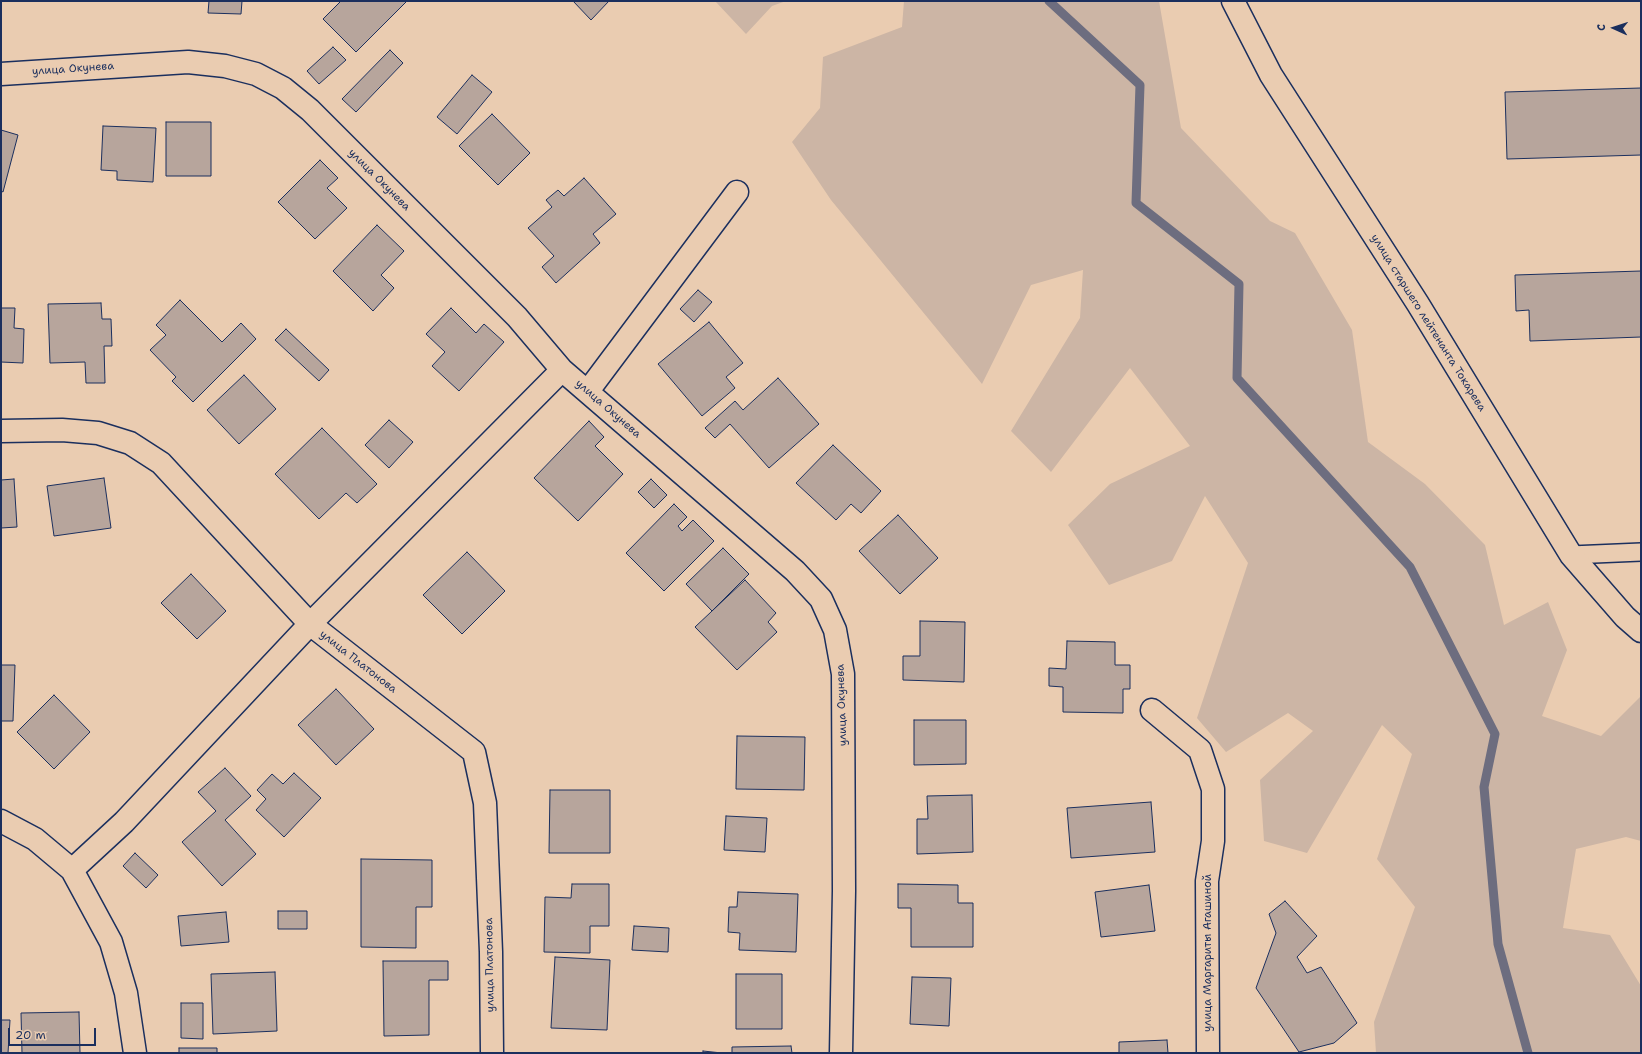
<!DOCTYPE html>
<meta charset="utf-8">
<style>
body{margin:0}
#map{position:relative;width:1642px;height:1054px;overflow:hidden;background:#eaccb1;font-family:"Shantell Sans",sans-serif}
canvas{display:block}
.frame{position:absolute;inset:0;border:2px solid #1b2f5e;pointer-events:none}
.north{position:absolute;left:1594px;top:8px;width:40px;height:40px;-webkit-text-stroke:3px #eaccb1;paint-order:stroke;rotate:273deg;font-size:11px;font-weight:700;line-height:16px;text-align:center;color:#1b2f5e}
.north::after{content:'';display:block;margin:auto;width:14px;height:18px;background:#1b2f5e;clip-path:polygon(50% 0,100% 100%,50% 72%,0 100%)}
.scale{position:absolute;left:8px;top:1028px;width:88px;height:18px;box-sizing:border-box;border:2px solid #1b2f5e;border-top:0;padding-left:5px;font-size:12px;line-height:14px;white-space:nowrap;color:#1b2f5e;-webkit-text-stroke:3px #eaccb1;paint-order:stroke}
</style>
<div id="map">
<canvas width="1642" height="1054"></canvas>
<div class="frame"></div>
<div class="north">С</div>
<div class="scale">20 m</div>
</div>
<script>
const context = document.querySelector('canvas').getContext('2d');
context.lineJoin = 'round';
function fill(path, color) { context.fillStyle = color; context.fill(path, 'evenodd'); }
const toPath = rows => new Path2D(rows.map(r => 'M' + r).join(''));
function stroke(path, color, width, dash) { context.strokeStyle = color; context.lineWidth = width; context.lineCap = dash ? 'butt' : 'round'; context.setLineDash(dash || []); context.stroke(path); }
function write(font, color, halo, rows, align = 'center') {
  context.font = font + ' "Shantell Sans",sans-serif'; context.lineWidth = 3; context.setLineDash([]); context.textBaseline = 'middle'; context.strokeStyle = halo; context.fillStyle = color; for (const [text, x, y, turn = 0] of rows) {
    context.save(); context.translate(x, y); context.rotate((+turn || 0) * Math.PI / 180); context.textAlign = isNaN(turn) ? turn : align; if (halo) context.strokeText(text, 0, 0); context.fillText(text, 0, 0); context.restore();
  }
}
const green = toPath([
 [715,1,786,1,772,6,746,34],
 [904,1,1159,1,1181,128,1270,221,1295,233,1352,330,1368,442,1425,484,1485,545,1504,625,1548,602,1567,650,1542,716,1601,736,1641,696,1641,841,1626,837,1576,849,1563,928,1610,935,1641,986,1641,1053,1376,1053,1374,1022,1415,907,1377,859,1412,754,1382,725,1307,853,1264,841,1260,780,1313,731,1288,713,1226,752,1197,718,1248,563,1205,496,1172,561,1109,585,1068,525,1110,484,1190,446,1130,368,1051,472,1011,431,1080,318,1083,270,1031,285,982,384,831,200,792,142,820,108,823,57,902,27]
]);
const stream = toPath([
 [1049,1,1140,85,1136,203,1239,284,1237,378,1410,567,1495,734,1484,787,1498,944,1528,1053]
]);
const building = toPath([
 [209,1,242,1,241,14,208,13,209,1],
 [341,1,407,1,356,52,323,19,341,1],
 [573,1,609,1,591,20,573,1],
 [333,47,346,60,319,84,307,71,333,47],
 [390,50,403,63,356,112,342,99,390,50],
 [472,75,492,92,457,134,437,117,472,75],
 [1641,88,1641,155,1507,159,1505,92,1641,88],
 [492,114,530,153,498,185,459,146,492,114],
 [166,122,211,122,211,176,166,176,166,122],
 [103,126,156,128,153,182,117,180,117,171,101,170,103,126],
 [1,130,18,135,3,192,1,191,1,130],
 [320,160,338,178,327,188,347,208,315,239,278,202,320,160],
 [584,178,616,214,593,234,600,243,556,283,542,267,554,256,528,228,552,207,546,200,558,190,564,196,584,178],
 [377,225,404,251,381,275,394,288,373,311,333,271,377,225],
 [1641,271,1641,337,1530,341,1529,310,1516,311,1515,275,1641,271],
 [698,290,712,302,694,322,680,309,698,290],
 [180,300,222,342,241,323,256,339,193,402,172,381,176,377,150,350,166,335,156,325,180,300],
 [101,303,102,319,111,319,112,346,104,346,105,383,86,383,85,362,50,363,48,304,101,303],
 [1,308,15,308,14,328,24,329,23,363,1,362,1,308],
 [451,308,476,333,484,324,504,342,459,391,432,366,445,352,426,334,451,308],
 [709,322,743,363,726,377,735,388,702,416,658,364,709,322],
 [286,329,329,370,319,381,275,340,286,329],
 [244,375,276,409,239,444,207,410,244,375],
 [778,378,819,424,769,468,730,424,715,438,705,428,735,401,743,410,778,378],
 [389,420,413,442,389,468,365,445,389,420],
 [589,421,604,437,595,446,623,474,578,521,534,478,589,421],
 [322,428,377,484,357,503,346,493,319,519,275,474,322,428],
 [833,445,881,491,861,513,851,504,836,520,796,483,833,445],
 [104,478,111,528,54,536,47,486,104,478],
 [14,479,17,527,1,528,1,480,14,479],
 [651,479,667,495,654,508,638,492,651,479],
 [674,504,687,517,678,526,682,531,693,520,714,541,664,591,626,553,674,504],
 [898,515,938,558,900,594,859,551,898,515],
 [723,548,749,574,712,611,686,584,723,548],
 [467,552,505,591,462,634,423,595,467,552],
 [191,574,226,611,197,639,161,603,191,574],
 [745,580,776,613,768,622,777,632,737,670,695,627,745,580],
 [920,621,965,622,964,682,903,680,903,656,920,656,920,621],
 [1067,641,1115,642,1115,665,1130,665,1130,689,1123,689,1123,713,1063,712,1063,687,1049,686,1049,668,1066,669,1067,641],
 [1,665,15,665,13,721,1,721,1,665],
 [336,689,374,729,336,765,298,725,336,689],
 [54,695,90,732,54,769,17,732,54,695],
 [914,720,966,720,966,764,914,765,914,720],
 [737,736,805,737,804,790,736,789,737,736],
 [225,768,251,796,225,820,256,854,222,886,182,842,216,811,198,792,225,768],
 [294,773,321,798,284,837,256,810,266,799,257,790,272,774,283,784,294,773],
 [550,790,610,790,610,853,549,853,550,790],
 [972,795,973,852,917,854,917,819,928,819,927,796,972,795],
 [1151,802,1155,852,1071,858,1067,808,1151,802],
 [726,816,767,818,765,852,724,850,726,816],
 [135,853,158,875,146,888,123,866,135,853],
 [361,859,432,860,432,907,416,907,416,948,361,947,361,859],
 [572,884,609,884,609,926,590,926,590,953,544,952,545,897,571,898,572,884],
 [898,884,958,885,958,903,973,903,973,947,911,947,911,908,898,908,898,884],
 [1149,885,1155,931,1101,937,1095,892,1149,885],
 [738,892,798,894,796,952,739,950,740,933,728,932,729,907,737,907,738,892],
 [1285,901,1317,936,1297,957,1307,973,1321,967,1357,1023,1334,1043,1299,1052,1256,988,1276,933,1269,914,1285,901],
 [278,911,307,911,307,929,278,929,278,911],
 [226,912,229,942,181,946,178,916,226,912],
 [634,926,669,928,668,952,632,950,634,926],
 [555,957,610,960,607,1030,551,1028,555,957],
 [383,961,448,961,448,980,429,980,429,1035,384,1036,383,961],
 [275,972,277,1031,213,1034,211,974,275,972],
 [736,974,782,974,782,1029,736,1029,736,974],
 [912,977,951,978,949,1026,910,1024,912,977],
 [181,1003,203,1003,203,1039,181,1038,181,1003],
 [79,1012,80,1053,22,1053,21,1013,79,1012],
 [1,1020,10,1020,8,1053,1,1053,1,1020],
 [1167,1040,1168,1053,1119,1053,1119,1042,1167,1040],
 [791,1046,792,1053,732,1053,732,1047,791,1046],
 [179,1048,217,1048,217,1053,179,1053,179,1048],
 [703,1051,722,1053,703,1053,703,1051]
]);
const lane = toPath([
 [1571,555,1641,552]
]);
const street = toPath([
 [1233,1,1271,75,1418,304,1571,555,1625,617,1641,631],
 [1,74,188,62,225,66,256,74,283,88,310,110,517,317,562,370,795,571,821,599,835,630,843,674,844,891,841,1053],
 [588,391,737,192],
 [1,431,62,430,98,433,130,443,161,463,310,624,474,752,485,803,491,952,492,1053],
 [1152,710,1200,750,1213,789,1213,841,1207,881,1208,1053],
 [1,821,35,839,72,870,111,942,126,993,135,1053],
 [72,870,124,822,310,624,562,370]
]);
const streetNames = [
 ["улица Окунева",73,69,-4],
 ["улица Окунева",379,180,45],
 ["улица старшего лейтенанта Токарева",1428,323,58],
 ["улица Окунева",608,409,41],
 ["улица Платонова",358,662,38],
 ["улица Окунева",842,705,-92],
 ["улица Маргариты Агашиной",1208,953,-90],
 ["улица Платонова",490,965,-91]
];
fill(green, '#ccb5a5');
stroke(stream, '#6d6d7f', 9);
fill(building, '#b7a59c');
stroke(building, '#1b2f5e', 1);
stroke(lane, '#1b2f5e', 20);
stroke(street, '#1b2f5e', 25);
stroke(lane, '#eaccb1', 17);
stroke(street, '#eaccb1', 22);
write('11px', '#1b2f5e', '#eaccb1', streetNames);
</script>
